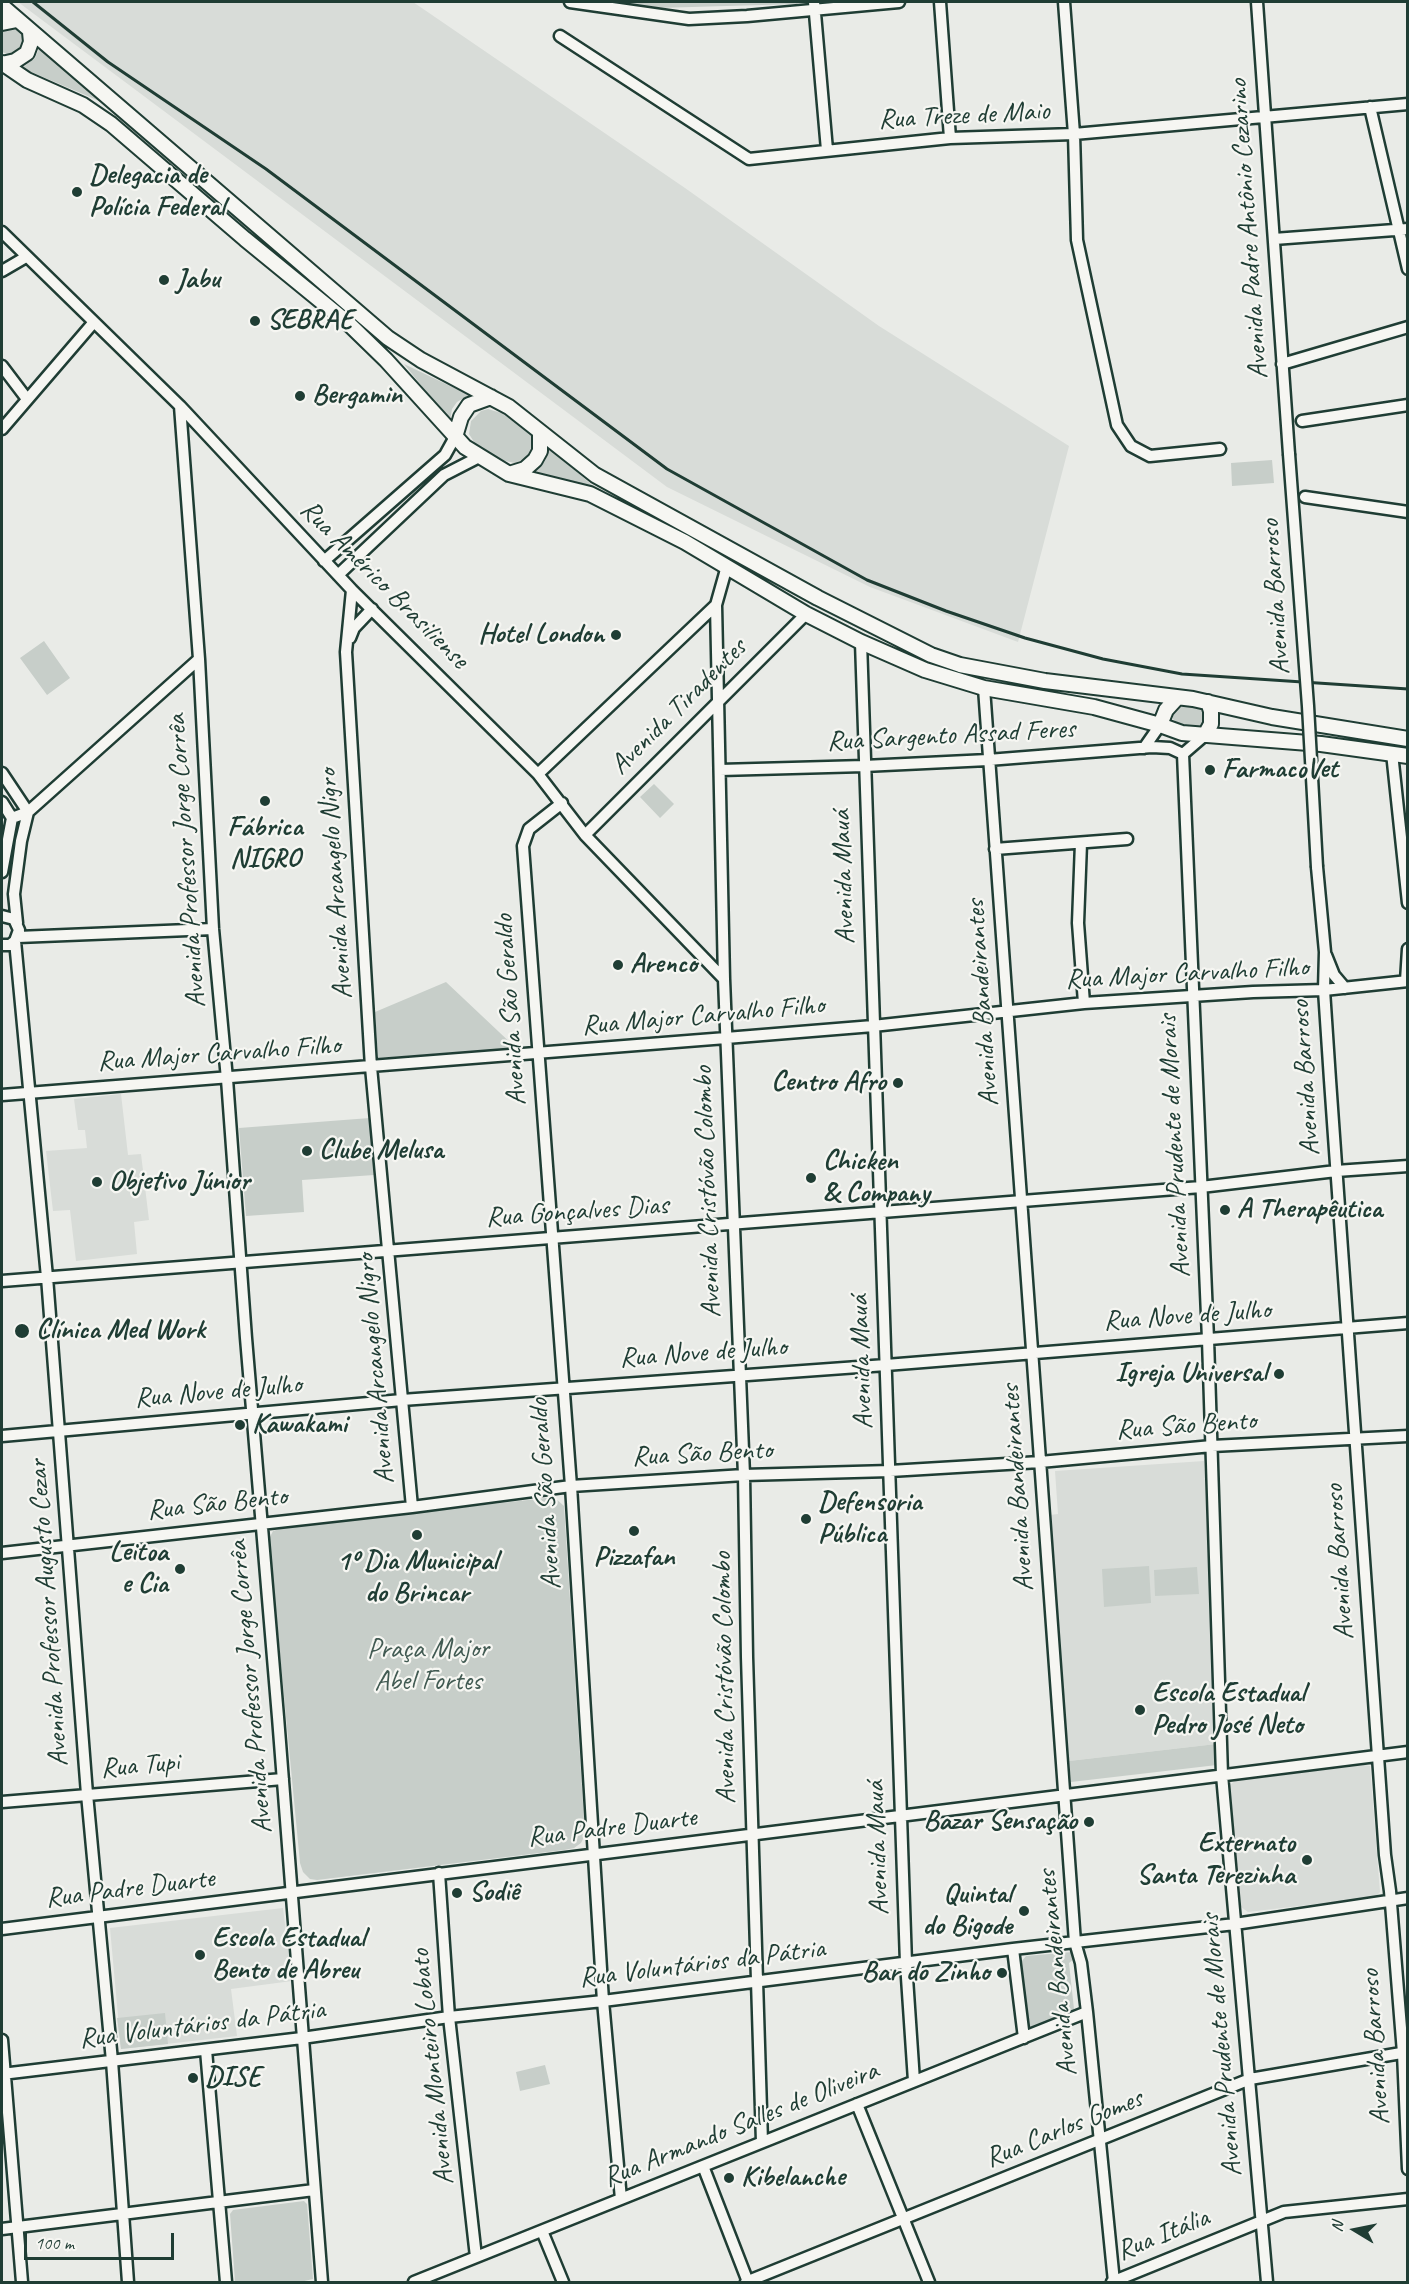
<!DOCTYPE html>
<meta charset="utf-8">
<style>
body{margin:0}
#map{position:relative;width:1409px;height:2284px;overflow:hidden;background:#e9ebe7;font-family:Caveat,sans-serif}
canvas{display:block}
.frame{position:absolute;inset:0;border:3px solid #1f3d34;pointer-events:none}
.north{position:absolute;left:1325px;top:2200px;width:60px;height:60px;-webkit-text-stroke:4px #f6f6f2;paint-order:stroke;rotate:280deg;font-size:16px;font-weight:700;line-height:24px;text-align:center;color:#1f3d34}
.north::after{content:'';display:block;margin:auto;width:21px;height:27px;background:#1f3d34;clip-path:polygon(50% 0,100% 100%,50% 72%,0 100%)}
.scale{position:absolute;left:24px;top:2233px;width:150px;height:27px;box-sizing:border-box;border:3px solid #1f3d34;border-top:0;padding-left:8px;font-size:18px;line-height:21px;white-space:nowrap;color:#1f3d34;-webkit-text-stroke:4px #f6f6f2;paint-order:stroke}
</style>
<div id="map">
<canvas width="1409" height="2284"></canvas>
<div class="frame"></div>
<div class="north">N</div>
<div class="scale">100 m</div>
</div>
<script>
const context = document.querySelector('canvas').getContext('2d');
context.lineJoin = 'round';
function fill(path, color) { context.fillStyle = color; context.fill(path, 'evenodd'); }
const toPath = rows => new Path2D(rows.map(r => 'M' + r).join(''));
function stroke(path, color, width, dash) { context.strokeStyle = color; context.lineWidth = width; context.lineCap = dash ? 'butt' : 'round'; context.setLineDash(dash || []); context.stroke(path); }
function write(font, color, halo, rows, align = 'center') {
  context.font = font + ' Caveat,sans-serif'; context.lineWidth = 4.5; context.setLineDash([]); context.textBaseline = 'middle'; context.strokeStyle = halo; context.fillStyle = color; for (const [text, x, y, turn = 0] of rows) {
    context.save(); context.translate(x, y); context.rotate((+turn || 0) * Math.PI / 180); context.textAlign = isNaN(turn) ? turn : align; if (halo) context.strokeText(text, 0, 0); context.fillText(text, 0, 0); context.restore();
  }
}
const built = toPath([
 [18,2,413,2,685,188,879,326,1069,446,1018,642,870,587,667,487],
 [121,1094,128,1155,141,1154,149,1220,134,1222,137,1254,76,1261,70,1210,53,1211,46,1151,87,1148,85,1130,78,1130,74,1099],
 [1204,1461,1216,1744,1069,1761,1050,1515,1058,1514,1055,1471],
 [1364,1765,1370,1766,1380,1892,1375,1897,1248,1912,1241,1907,1230,1785,1235,1781],
 [283,1908,292,1981,231,1989,237,2036,121,2049,110,1928]
]);
const green = toPath([
 [602,2,799,2,797,4,657,8],
 [13,25,22,30,25,39,23,49,10,55,2,52,2,28],
 [40,46,104,103,22,68,35,58],
 [404,364,469,395,457,402,452,409,450,421],
 [488,409,501,413,530,432,534,440,530,456,515,463,505,461,476,445,469,434,471,421,481,411],
 [549,448,599,491,535,472,545,461],
 [1272,460,1274,483,1232,486,1231,463],
 [44,641,70,678,47,695,20,658],
 [1183,705,1202,710,1205,714,1203,724,1199,727,1190,727,1177,723,1173,719,1173,714,1175,709],
 [654,784,674,804,660,818,640,797],
 [446,982,516,1048,378,1058,375,1012],
 [370,1118,374,1175,302,1180,304,1212,246,1216,239,1128],
 [546,1498,555,1498,564,1506,585,1835,581,1843,574,1848,564,1850,317,1880,310,1879,303,1872,300,1863,269,1539,273,1531,286,1527],
 [1149,1566,1151,1603,1104,1607,1102,1569],
 [1197,1567,1199,1594,1155,1596,1154,1570],
 [1216,1744,1217,1765,1071,1782,1069,1761],
 [1072,1952,1075,1958,1069,1963,1074,2009,1072,2014,1032,2030,1027,2026,1021,1962,1026,1956],
 [165,2013,168,2044,121,2049,117,2018],
 [545,2065,550,2084,520,2091,516,2072],
 [304,2201,307,2204,313,2279,300,2282,235,2282,230,2214,233,2210]
]);
const minor = toPath([
 [570,2,689,19,747,16,899,2],
 [814,2,827,150],
 [940,2,950,138],
 [1064,2,1074,134,1077,240,1117,425,1131,446,1150,456,1220,449],
 [1257,2,1289,454],
 [560,36,749,159,950,138,1074,134,1408,104],
 [1370,107,1408,269],
 [2,232,180,406,352,590,538,774,585,835,724,979],
 [1274,239,1408,229],
 [2,271,26,257],
 [1282,364,1408,327],
 [2,366,27,399],
 [180,406,199,659,213,929,227,1079,246,1338,278,1717,322,2282],
 [1302,421,1408,405],
 [2,429,94,322],
 [1305,497,1408,512],
 [324,561,445,455,455,437],
 [727,566,716,605,724,979,744,1475,747,1657,762,2142],
 [338,575,444,475,479,457],
 [352,590,346,652,371,1067,412,1507],
 [350,638,354,628,372,609],
 [861,642,906,1963,914,2081],
 [984,688,1075,1942,1081,1963,1087,2012,1114,2282],
 [1144,748,1160,725],
 [1392,753,1408,903],
 [1183,754,1208,1339,1222,1775,1267,2282],
 [1183,754,1205,735],
 [720,770,864,766,988,760,1152,747,1170,748,1183,754],
 [2,773,28,812],
 [538,774,716,605],
 [2,802,12,818],
 [562,803,529,829,523,846,571,1486,603,2001,621,2199],
 [12,818,28,812,199,659],
 [585,835,806,614],
 [1081,843,1078,923,1084,1003],
 [995,849,1127,839],
 [1317,867,1325,952,1324,990,1330,1080,1385,1855,1390,1891,1403,2053,1408,2169],
 [2,872,12,818],
 [2,916,14,919,19,930,15,941,10,945,2,945],
 [17,923,14,894,21,841,28,812],
 [18,937,213,929],
 [15,941,47,1277,87,1794,112,2061,128,2282],
 [1326,955,1334,975,1345,988],
 [1406,981,1408,949],
 [2,1095,726,1038,873,1026,1084,1003,1253,992,1324,990,1408,981],
 [2,1281,1201,1187,1336,1171,1408,1166],
 [2,1436,402,1400,886,1365,1408,1323],
 [2,1553,412,1507,571,1486,744,1475,890,1471,1040,1462,1212,1446,1408,1436],
 [2,1802,283,1779],
 [439,1873,449,2017,476,2257],
 [2,1929,1408,1752],
 [1013,1949,1024,2038],
 [2,2040,22,2282],
 [206,2050,226,2282],
 [2,2074,302,2038,449,2017,603,2001,1013,1949,1235,1924,1408,1898],
 [857,2104,929,2282],
 [703,2166,748,2282],
 [2,2229,314,2190],
 [542,2231,563,2282],
 [414,2282,1087,2012],
 [746,2282,1250,2079,1407,2052],
 [1112,2282,1284,2212,1408,2199]
]);
const major = toPath([
 [2,6,388,338,421,360,509,407,595,475,818,598,931,655,960,665,1045,681,1193,699,1272,717,1408,739],
 [2,23,17,20],
 [2,63,27,80,83,105,111,124,245,239,349,324,386,360,465,447,509,474,590,494,685,542,806,614,861,642,925,670,984,688,1094,707,1160,725,1182,733,1321,744,1408,756],
 [2,64,15,61,27,53,31,42,30,32],
 [455,437,461,417,469,405,491,397],
 [509,474,525,469,535,460,540,451,540,433],
 [1160,725,1166,710,1177,698],
 [1205,735,1211,724,1211,711,1208,702]
]);
const rail = toPath([
 [33,2,108,62,266,169,667,469,867,580,946,611,1025,638,1103,659,1182,674,1408,689]
]);
const minorBridge = toPath([
 [1289,454,1308,706,1317,867]
]);
const markers = [
 [77,192,6,"#1f3d34"],
 [164,280,6,"#1f3d34"],
 [255,321,6,"#1f3d34"],
 [300,396,6,"#1f3d34"],
 [616,635,6,"#1f3d34"],
 [1210,770,6,"#1f3d34"],
 [265,801,6,"#1f3d34"],
 [618,965,6,"#1f3d34"],
 [898,1083,6,"#1f3d34"],
 [307,1151,6,"#1f3d34"],
 [811,1178,6,"#1f3d34"],
 [97,1182,6,"#1f3d34"],
 [1225,1210,6,"#1f3d34"],
 [22,1331,8,"#1f3d34"],
 [1279,1374,6,"#1f3d34"],
 [240,1425,6,"#1f3d34"],
 [806,1519,6,"#1f3d34"],
 [634,1531,6,"#1f3d34"],
 [417,1535,6,"#1f3d34"],
 [180,1569,6,"#1f3d34"],
 [1140,1710,6,"#1f3d34"],
 [1089,1822,6,"#1f3d34"],
 [1307,1860,6,"#1f3d34"],
 [457,1893,6,"#1f3d34"],
 [1024,1911,6,"#1f3d34"],
 [200,1955,6,"#1f3d34"],
 [1002,1973,6,"#1f3d34"],
 [193,2078,6,"#1f3d34"],
 [729,2178,6,"#1f3d34"]
];
const streetNames = [
 ["Rua Treze de Maio",964,116,-3],
 ["Avenida Padre Antônio Cezarino",1249,229,-94],
 ["Rua Américo Brasiliense",384,585,45],
 ["Avenida Barroso",1276,597,-94],
 ["Avenida Tiradentes",679,707,-45],
 ["Rua Sargento Assad Feres",951,736,-3],
 ["Avenida Professor Jorge Corrêa",187,861,-94],
 ["Avenida Mauá",844,877,-92],
 ["Avenida Arcangelo Nigro",336,884,-94],
 ["Rua Major Carvalho Filho",1187,974,-3],
 ["Avenida Bandeirantes",983,1003,-94],
 ["Avenida São Geraldo",511,1010,-94],
 ["Rua Major Carvalho Filho",703,1016,-5],
 ["Rua Major Carvalho Filho",219,1054,-4],
 ["Avenida Barroso",1306,1078,-94],
 ["Avenida Prudente de Morais",1175,1146,-93],
 ["Avenida Cristóvão Colombo",708,1192,-92],
 ["Rua Gonçalves Dias",577,1212,-4],
 ["Rua Nove de Julho",1187,1316,-4],
 ["Rua Nove de Julho",703,1353,-4],
 ["Avenida Mauá",862,1362,-92],
 ["Avenida Arcangelo Nigro",376,1369,-95],
 ["Rua Nove de Julho",218,1392,-5],
 ["Rua São Bento",1186,1426,-4],
 ["Rua São Bento",702,1454,-3],
 ["Avenida Bandeirantes",1018,1488,-94],
 ["Avenida São Geraldo",546,1494,-94],
 ["Rua São Bento",217,1504,-6],
 ["Avenida Barroso",1340,1562,-94],
 ["Avenida Professor Augusto Cezar",49,1613,-94],
 ["Avenida Cristóvão Colombo",725,1678,-91],
 ["Avenida Professor Jorge Corrêa",251,1687,-95],
 ["Rua Tupi",140,1766,-5],
 ["Rua Padre Duarte",612,1828,-7],
 ["Avenida Mauá",878,1848,-92],
 ["Rua Padre Duarte",130,1889,-7],
 ["Rua Voluntários da Pátria",702,1964,-7],
 ["Avenida Bandeirantes",1058,1973,-96],
 ["Rua Voluntários da Pátria",202,2025,-7],
 ["Avenida Prudente de Morais",1222,2045,-95],
 ["Avenida Barroso",1376,2047,-94],
 ["Avenida Monteiro Lobato",433,2067,-96],
 ["Rua Armando Salles de Oliveira",741,2125,-22],
 ["Rua Carlos Gomes",1064,2129,-22],
 ["Rua Itália",1163,2235,-22]
];
const poiNames = [
 ["Delegacia de",89,176],
 ["Polícia Federal",89,208],
 ["Jabu",176,280],
 ["SEBRAE",267,321],
 ["Bergamin",312,396],
 ["Hotel London",604,635,"right"],
 ["FarmacoVet",1222,770],
 ["Fábrica",265,828,"center"],
 ["NIGRO",265,860,"center"],
 ["Arenco",630,965],
 ["Centro Afro",886,1083,"right"],
 ["Clube Melusa",319,1151],
 ["Chicken",823,1162],
 ["& Company",823,1194],
 ["Objetivo Júnior",109,1182],
 ["A Therapêutica",1237,1210],
 ["Clínica Med Work",36,1331],
 ["Igreja Universal",1267,1374,"right"],
 ["Kawakami",252,1425],
 ["Defensoria",818,1503],
 ["Pública",818,1535],
 ["Leitoa",168,1553,"right"],
 ["e Cia",168,1585,"right"],
 ["Pizzafan",634,1558,"center"],
 ["1º Dia Municipal",417,1562,"center"],
 ["do Brincar",417,1594,"center"],
 ["Escola Estadual",1152,1694],
 ["Pedro José Neto",1152,1726],
 ["Bazar Sensação",1077,1822,"right"],
 ["Externato",1295,1844,"right"],
 ["Santa Terezinha",1295,1876,"right"],
 ["Sodiê",469,1893],
 ["Quintal",1012,1895,"right"],
 ["do Bigode",1012,1927,"right"],
 ["Escola Estadual",212,1939],
 ["Bento de Abreu",212,1971],
 ["Bar do Zinho",990,1973,"right"],
 ["DISE",205,2078],
 ["Kibelanche",741,2178]
];
const parkNames = [
 ["Praça Major",428,1650],
 ["Abel Fortes",428,1682]
];
fill(built, '#d8dcd8');
fill(green, '#c7cec9');
stroke(minor, '#1f3d34', 15);
stroke(major, '#1f3d34', 18);
stroke(minor, '#f6f6f2', 10);
stroke(major, '#f6f6f2', 14);
stroke(rail, '#1f3d34', 3);
stroke(minorBridge, '#1f3d34', 15, []);
stroke(minorBridge, '#f6f6f2', 10);
for (const [x, y, r, color] of markers) { const dot = new Path2D(); dot.arc(x, y, r, 0, 2 * Math.PI); context.fillStyle = color; context.fill(dot); stroke(dot, '#f6f6f2', 2); }
write('28px', '#1f3d34', '#f6f6f2', streetNames);
write('bold 28px', '#1f3d34', '#f6f6f2', poiNames, 'left');
write('28px', '#415a52', '#f6f6f2', parkNames);
</script>
